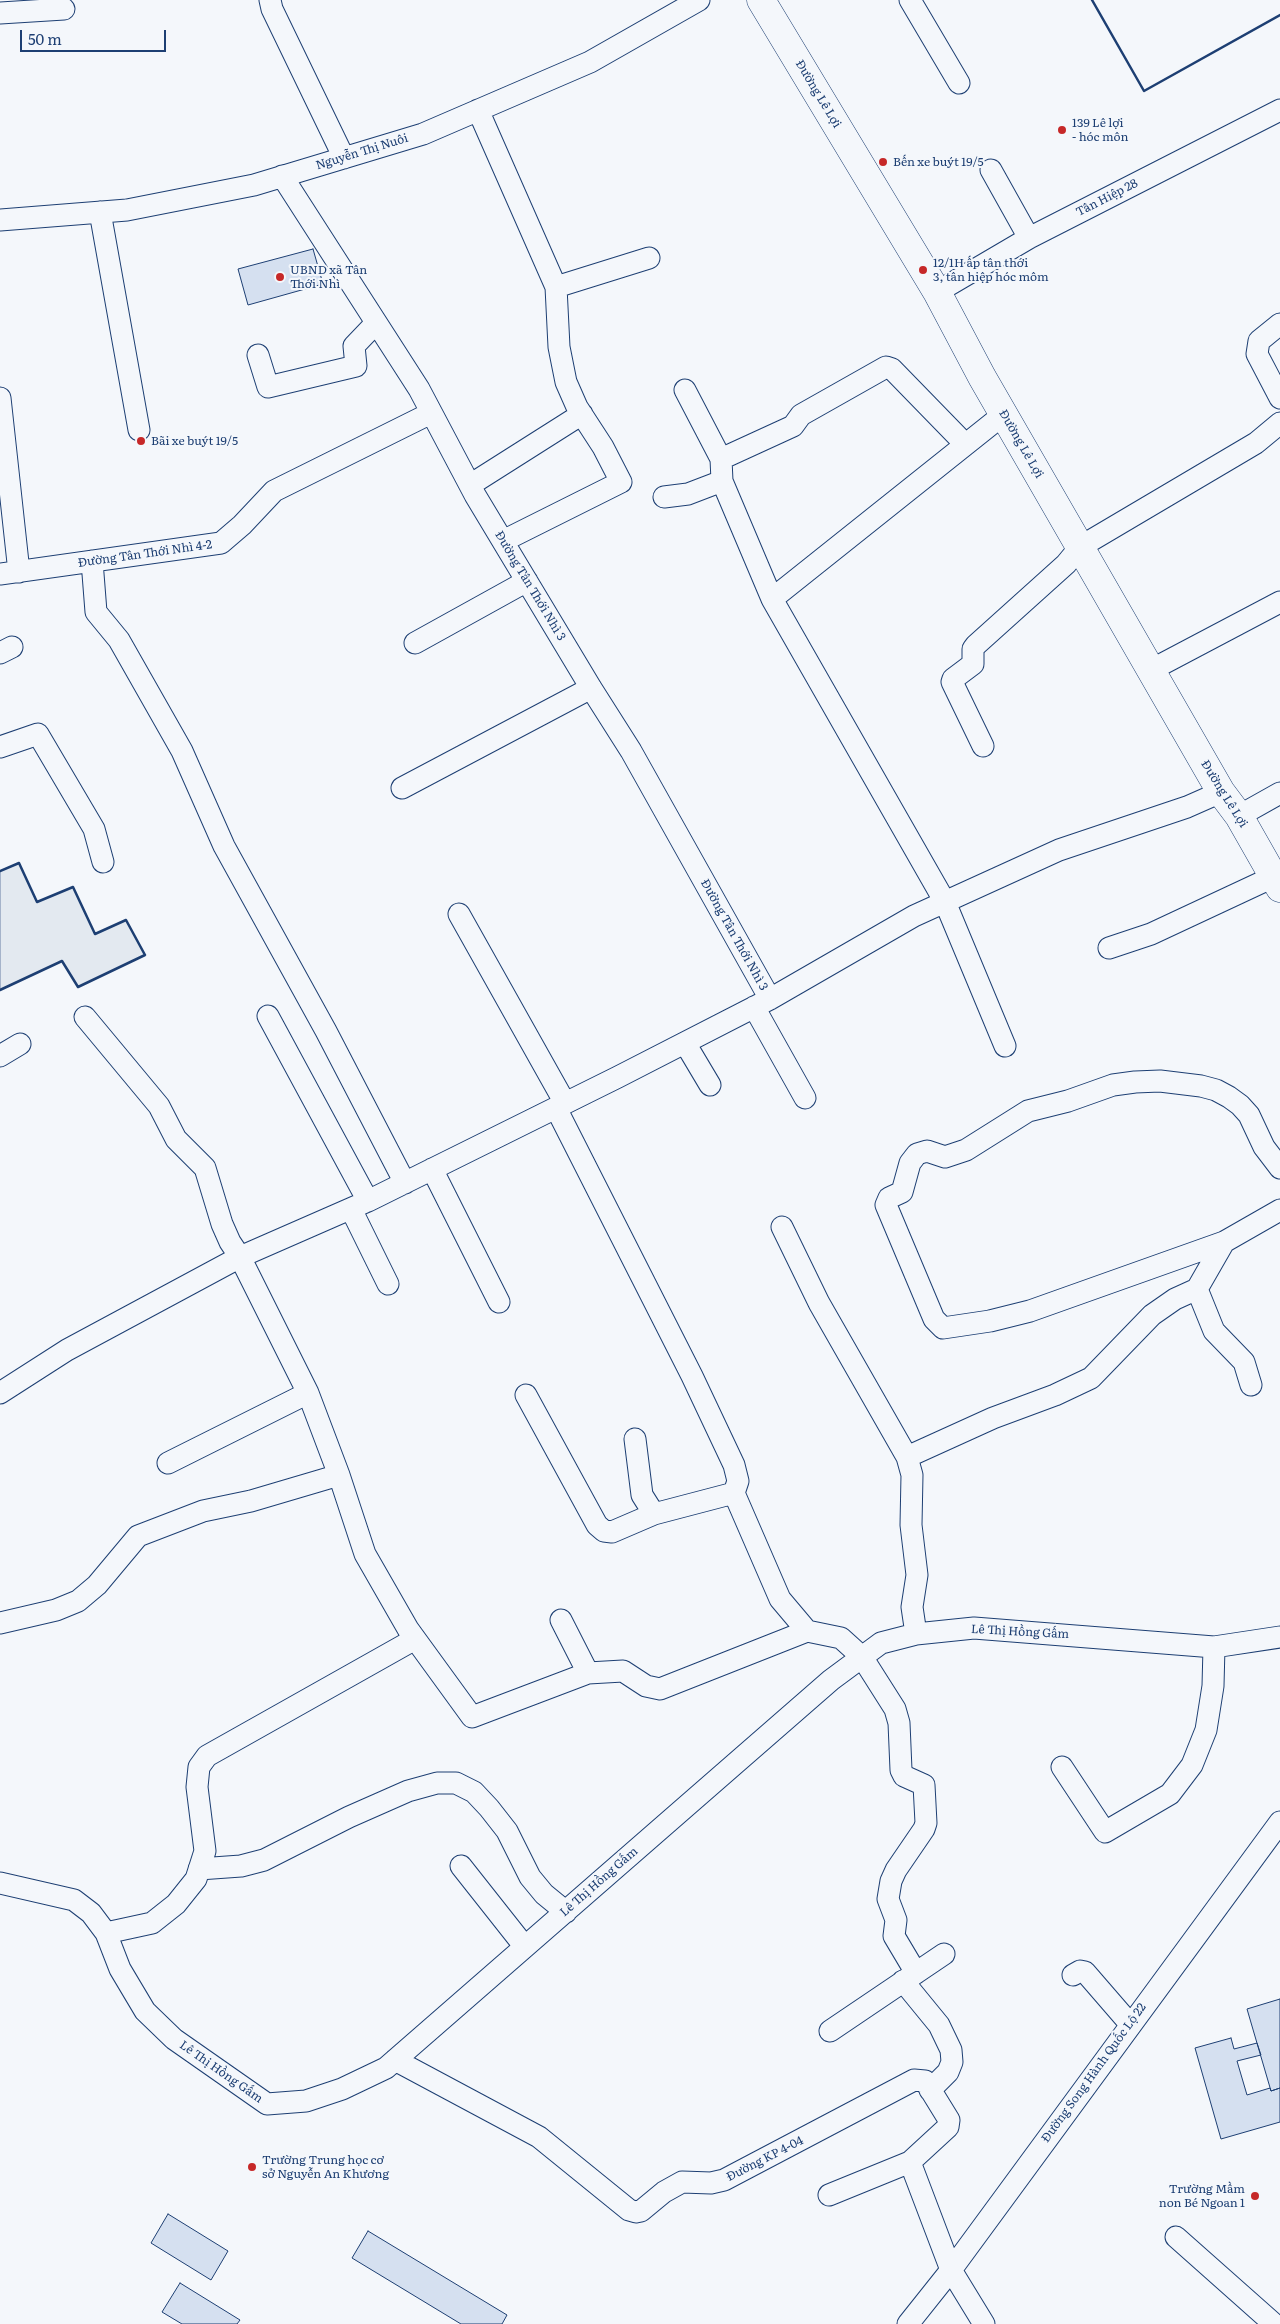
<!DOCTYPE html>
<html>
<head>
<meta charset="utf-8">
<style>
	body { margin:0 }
	#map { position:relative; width:1280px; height:2324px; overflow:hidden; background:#f4f7fb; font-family:Literata,serif }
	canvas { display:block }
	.scale { position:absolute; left:20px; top:30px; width:146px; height:22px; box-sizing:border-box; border:2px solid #1d3f73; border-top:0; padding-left:6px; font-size:15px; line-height:18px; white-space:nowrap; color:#1d3f73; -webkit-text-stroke:4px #f4f7fb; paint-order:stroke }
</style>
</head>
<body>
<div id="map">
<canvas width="1280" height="2324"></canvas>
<div class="scale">50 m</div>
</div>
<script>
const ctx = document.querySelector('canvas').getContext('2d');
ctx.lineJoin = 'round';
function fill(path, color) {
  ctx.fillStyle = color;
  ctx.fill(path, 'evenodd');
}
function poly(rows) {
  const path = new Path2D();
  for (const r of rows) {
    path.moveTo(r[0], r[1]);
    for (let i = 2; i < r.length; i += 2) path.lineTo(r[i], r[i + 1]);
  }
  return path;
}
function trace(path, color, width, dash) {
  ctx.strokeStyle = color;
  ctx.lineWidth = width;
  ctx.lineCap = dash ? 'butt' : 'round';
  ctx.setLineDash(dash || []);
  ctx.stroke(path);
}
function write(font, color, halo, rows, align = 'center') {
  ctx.font = font + ' Literata,serif';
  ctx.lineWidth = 4;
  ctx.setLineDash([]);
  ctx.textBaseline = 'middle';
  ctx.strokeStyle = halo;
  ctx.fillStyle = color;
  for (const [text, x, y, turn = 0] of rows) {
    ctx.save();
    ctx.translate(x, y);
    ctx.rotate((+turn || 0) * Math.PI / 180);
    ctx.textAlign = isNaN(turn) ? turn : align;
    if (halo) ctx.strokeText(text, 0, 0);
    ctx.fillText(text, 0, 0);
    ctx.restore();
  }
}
const green = poly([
	[19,863,37,902,73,887,95,934,126,920,145,955,78,987,62,961,0,990,0,871,19,863]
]);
fill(green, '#e3e9f0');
trace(green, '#687fa3', 1);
const building = poly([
	[313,249,323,284,248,305,238,269,313,249],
	[1280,1999,1280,2088,1271,2091,1247,2009,1280,1999],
	[1231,2038,1234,2049,1257,2043,1261,2055,1237,2061,1247,2095,1270,2088,1271,2091,1280,2088,1280,2122,1221,2139,1195,2048,1231,2038],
	[168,2214,228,2251,211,2280,151,2243,168,2214],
	[368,2231,507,2315,502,2324,461,2324,352,2258,368,2231],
	[180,2283,240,2320,237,2324,182,2324,162,2312,180,2283]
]);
fill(building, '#d5e0f0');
trace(building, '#1d3f73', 1);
const minor = poly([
	[270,0,272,9,344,158],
	[910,0,959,83],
	[0,13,64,9],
	[478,110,556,287,649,258],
	[991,170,1029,238],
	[282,176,419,389,475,495,591,688,631,751,770,999],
	[100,212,139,430],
	[0,220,127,210,254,185,423,134,590,62,699,0],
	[937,292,1029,238,1280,110],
	[1280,324,1259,341,1257,354,1280,398],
	[258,355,268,387,356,366,354,346,376,323],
	[685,390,721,459,722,481,772,599,945,902,1005,1046],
	[0,398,19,572],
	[721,459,793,426,801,415,886,367,892,369,965,444],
	[470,485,582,414],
	[664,497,688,494,722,481],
	[503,541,621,482,603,447,577,407,566,382,559,347,556,287],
	[92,561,96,612,119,640,182,751,224,846,326,1031,405,1183],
	[0,574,221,543,242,525,274,491,431,413],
	[772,599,1004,414],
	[415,643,527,581],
	[0,653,12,647],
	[1151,670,1280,602],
	[983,746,952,682,953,679,973,664,973,649,976,645,1066,564,1080,547,1256,443,1280,423],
	[0,747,38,734,94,829,103,862],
	[402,788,591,688],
	[1239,816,1280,793],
	[459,914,565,1103],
	[1109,948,1151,934,1273,877],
	[754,1007,805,1098],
	[268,1016,368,1201],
	[85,1017,159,1106,176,1139,205,1168,222,1224,230,1242,240,1257,308,1393,168,1463],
	[685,1043,710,1085],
	[0,1056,20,1044],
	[556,1108,692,1376,734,1465,738,1481,734,1493,780,1599,807,1631],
	[1280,1168,1264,1147,1249,1115,1240,1105,1229,1097,1216,1090,1201,1086,1160,1081,1135,1082,1113,1085,1068,1101,1028,1111,966,1150,945,1157,927,1151,917,1154,910,1163,902,1192,889,1198,886,1205,934,1319,943,1328,990,1321,1030,1311,1224,1242,1280,1210],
	[432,1169,499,1302],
	[351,1209,388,1284],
	[782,1227,819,1303,907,1457,912,1475,911,1525,917,1575,912,1607,916,1634],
	[1197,1289,1214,1331,1244,1362,1251,1385],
	[0,1393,67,1350,240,1257,368,1201,618,1077,770,999,914,916,1059,850,1187,807,1221,792],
	[526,1395,597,1525,604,1531,612,1532,654,1514,734,1493],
	[635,1439,642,1495,654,1514],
	[907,1457,993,1418,1055,1395,1091,1378,1152,1315,1175,1299,1197,1289,1224,1242],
	[339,1475,365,1554,408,1629,472,1717,588,1673,561,1620],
	[0,1623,56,1610,78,1601,97,1585,138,1536,203,1511,251,1501,339,1475,308,1393],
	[588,1673,623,1671,646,1686,660,1689,807,1631,841,1638,862,1657,895,1709,899,1723,901,1770,904,1776,924,1785,926,1823,924,1829,896,1870,891,1881,888,1899,896,1920,894,1936,916,1973],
	[1062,1767,1105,1832,1170,1794,1192,1765,1206,1730,1213,1686,1214,1647],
	[461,1866,525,1947],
	[199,1869,241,1866,264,1860,349,1817,408,1791,437,1783,456,1783,474,1792,489,1808,507,1831,530,1877,544,1894,566,1912],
	[0,1883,74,1900,91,1913,106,1933,120,1969,145,2011,174,2039,267,2104,306,2101,342,2089,386,2068,831,1680,881,1643,916,1634,974,1628,1214,1647,1280,1637],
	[106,1933,152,1923,176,1904,196,1879,205,1851,197,1787,199,1767,207,1756,415,1639],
	[1073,1975,1080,1971,1085,1972,1130,2024],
	[903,1981,939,2025,951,2050,952,2062,948,2072,930,2090],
	[830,2031,944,1954],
	[395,2060,539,2137,629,2210,636,2212,641,2211,664,2192,682,2182,711,2183,724,2180,914,2080,925,2081,949,2120,948,2127,910,2162,829,2195],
	[910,2162,951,2270,984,2324],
	[1176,2237,1274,2324],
	[908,2324,951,2270,1280,1822]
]);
const major = poly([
	[761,0,937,292,982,377,1080,547,1221,792,1239,816,1280,888]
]);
trace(minor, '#1d3f73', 23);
trace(major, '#1d3f73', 29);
trace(minor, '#f4f7fb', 21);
trace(major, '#f4f7fb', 28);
trace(poly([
	[1092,0,1144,91,1280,15],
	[0,871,19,863,37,902,73,887,95,934,126,920,145,955,78,987,62,961,0,990]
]), '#1d3f73', 2.5);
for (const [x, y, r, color] of [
	[1062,130,5,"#c62828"],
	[883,162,5,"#c62828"],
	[923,270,5,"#c62828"],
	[280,277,5,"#c62828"],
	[141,441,5,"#c62828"],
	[252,2167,5,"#c62828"],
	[1255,2196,5,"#c62828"]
]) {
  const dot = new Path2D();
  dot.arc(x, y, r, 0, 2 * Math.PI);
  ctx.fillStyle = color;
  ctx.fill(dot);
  trace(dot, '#f4f7fb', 2);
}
write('12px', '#1d3f73', '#f4f7fb', [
	["Đường Lê Lợi",818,94,59],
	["Nguyễn Thị Nuôi",362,152,-17],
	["Tân Hiệp 28",1107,198,-27],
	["Đường Lê Lợi",1021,444,60],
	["Đường Tân Thới Nhì 4-2",145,554,-8],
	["Đường Tân Thới Nhì 3",530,586,59],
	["Đường Lê Lợi",1224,794,58],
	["Đường Tân Thới Nhì 3",734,935,61],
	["Lê Thị Hồng Gấm",1020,1632,3],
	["Lê Thị Hồng Gấm",599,1882,-41],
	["Lê Thị Hồng Gấm",221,2072,35],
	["Đường Song Hành Quốc Lộ 22",1094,2073,-54],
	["Đường KP 4-04",765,2159,-27]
]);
write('12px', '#1d3f73', '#f4f7fb', [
	["139 Lê lợi",1072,123],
	["- hóc môn",1072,137],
	["Bến xe buýt 19/5",893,162],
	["12/1H ấp tân thới",933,263],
	["3, tân hiệp hóc môm",933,277],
	["UBND xã Tân",290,270],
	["Thới Nhì",290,284],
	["Bãi xe buýt 19/5",151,441],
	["Trường Trung học cơ",262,2160],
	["sở Nguyễn An Khương",262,2174],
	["Trường Mầm",1245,2189,"right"],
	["non Bé Ngoan 1",1245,2203,"right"]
], 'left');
</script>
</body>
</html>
